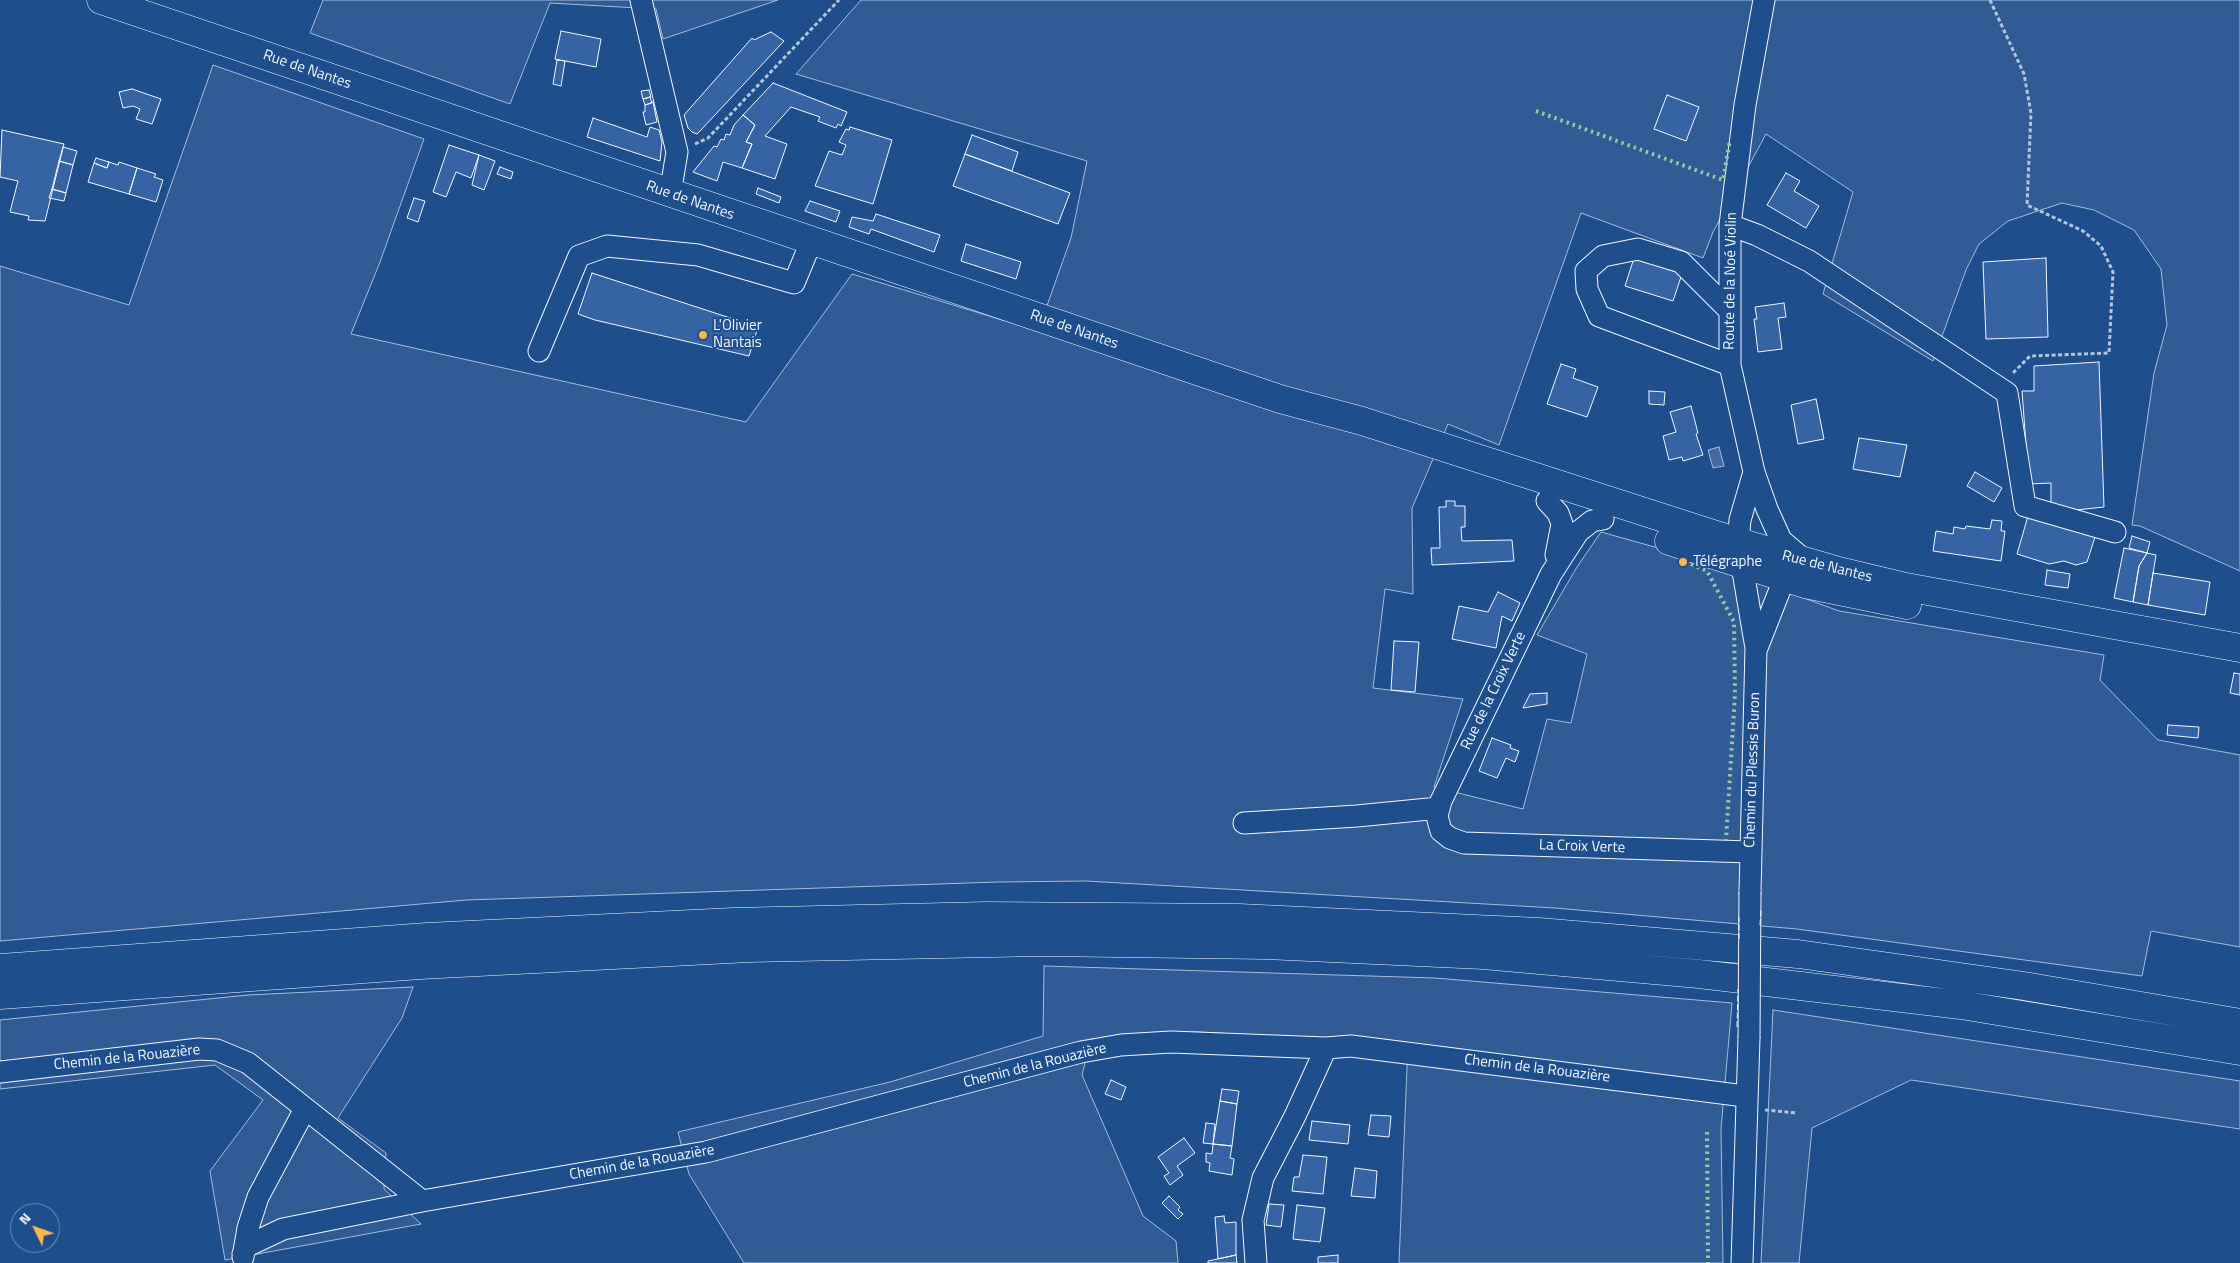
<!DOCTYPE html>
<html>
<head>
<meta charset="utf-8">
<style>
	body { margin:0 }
	#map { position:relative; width:2240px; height:1263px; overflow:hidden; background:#1f4e8c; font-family:"Titillium Web",sans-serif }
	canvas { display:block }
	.north { position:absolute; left:10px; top:1203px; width:50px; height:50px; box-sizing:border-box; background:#1f4e8c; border:1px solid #7391ba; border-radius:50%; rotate:312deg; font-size:14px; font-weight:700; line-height:20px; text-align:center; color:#f2f6ff }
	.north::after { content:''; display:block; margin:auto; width:18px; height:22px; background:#ffb74d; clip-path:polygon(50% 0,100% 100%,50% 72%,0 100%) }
</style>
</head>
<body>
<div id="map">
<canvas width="2240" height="1263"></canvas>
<div class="north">N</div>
</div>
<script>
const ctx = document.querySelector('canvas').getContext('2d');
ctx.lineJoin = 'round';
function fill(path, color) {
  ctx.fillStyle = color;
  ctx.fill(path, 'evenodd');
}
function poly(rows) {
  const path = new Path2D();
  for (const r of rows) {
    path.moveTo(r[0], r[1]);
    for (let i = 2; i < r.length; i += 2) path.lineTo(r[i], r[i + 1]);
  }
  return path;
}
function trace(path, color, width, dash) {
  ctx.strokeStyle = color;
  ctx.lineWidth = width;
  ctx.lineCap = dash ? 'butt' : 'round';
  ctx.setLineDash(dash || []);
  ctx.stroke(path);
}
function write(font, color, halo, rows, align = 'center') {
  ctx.font = font + ' "Titillium Web",sans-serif';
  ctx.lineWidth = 4;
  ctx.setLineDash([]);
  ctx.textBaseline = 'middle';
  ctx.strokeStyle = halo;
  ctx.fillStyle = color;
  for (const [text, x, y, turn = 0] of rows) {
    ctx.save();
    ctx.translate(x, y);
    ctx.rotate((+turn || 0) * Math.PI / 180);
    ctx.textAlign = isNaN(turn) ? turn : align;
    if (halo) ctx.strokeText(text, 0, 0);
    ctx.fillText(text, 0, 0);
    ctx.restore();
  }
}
const built = poly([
	[323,0,778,0,663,39,656,9,550,3,510,104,310,33,323,0],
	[861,0,2240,0,2240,571,2140,526,2132,525,2154,373,2167,325,2161,269,2134,230,2094,210,2062,203,2008,221,1979,244,1966,270,1933,361,1823,294,1853,192,1766,134,1713,232,1703,258,1581,213,1499,445,1448,424,1412,508,1413,594,1385,589,1373,688,1463,699,1434,787,1523,809,1547,719,1571,723,1587,654,1537,635,1577,567,1601,532,1701,560,1839,611,2104,655,2100,680,2158,740,2240,755,2240,947,2151,931,2142,976,1797,929,1555,908,1086,881,998,882,466,900,0,941,0,266,129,305,213,65,424,139,380,262,351,334,746,422,852,274,1038,331,1071,238,1087,161,796,74,861,0],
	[1044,966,1435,978,1732,1003,1721,1129,1723,1263,1399,1263,1408,1043,1198,1032,1091,1039,1082,1075,1143,1216,1176,1241,1178,1263,744,1263,689,1174,678,1132,890,1082,1043,1036,1044,966],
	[413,987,402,1018,338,1118,386,1153,384,1189,421,1224,225,1260,210,1171,263,1100,215,1065,0,1089,0,1020,248,995,413,987],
	[1773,1010,2240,1081,2240,1129,1911,1080,1812,1128,1799,1263,1761,1263,1773,1010]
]);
fill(built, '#305b95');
trace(built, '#a8bbd7', 1);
const water = poly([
	[1719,447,1724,466,1713,468,1708,450,1719,447]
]);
fill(water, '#446ba0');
trace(water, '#a8bbd7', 1);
const building = poly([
	[561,31,601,39,596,67,555,59,561,31],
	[771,32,784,41,700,131,697,134,692,132,688,128,684,115,752,38,754,40,771,32],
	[557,60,565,61,561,86,553,84,557,60],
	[773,83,847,112,841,126,838,124,836,128,818,121,820,117,791,107,765,136,787,144,775,179,742,168,752,144,746,142,755,125,743,115,773,83],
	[132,89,161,99,152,124,136,119,140,109,133,106,123,108,119,92,132,89],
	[649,90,651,97,643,99,641,91,649,90],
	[1667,95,1699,107,1686,141,1654,129,1667,95],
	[650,97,652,103,645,105,643,99,650,97],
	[653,102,657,122,646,125,643,112,645,112,645,105,653,102],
	[743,115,755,125,746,142,752,144,742,168,723,162,717,181,693,172,714,146,717,147,721,139,724,140,726,134,730,135,734,125,743,115],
	[593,118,647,137,650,127,659,130,662,142,660,161,587,137,593,118],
	[850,127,892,140,873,204,815,186,829,151,842,155,846,145,839,142,846,129,849,130,850,127],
	[2,130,64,144,45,221,28,220,29,216,10,212,18,181,0,177,2,130],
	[972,135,1018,152,1012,171,965,154,972,135],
	[449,145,479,155,471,178,456,172,446,197,433,192,449,145],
	[63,147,77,151,73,165,59,161,63,147],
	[965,154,1070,193,1058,224,953,186,965,154],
	[479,155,495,161,484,190,472,185,479,155],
	[96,158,109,162,107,168,94,163,96,158],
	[59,161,73,165,66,193,52,189,59,161],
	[109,162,118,165,119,162,137,168,129,194,88,182,94,163,107,168,109,162],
	[500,167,513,172,511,179,497,174,500,167],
	[137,168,156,174,154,177,163,180,156,202,129,194,137,168],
	[1786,173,1800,181,1794,191,1819,206,1806,228,1767,205,1786,173],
	[758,188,781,197,779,203,756,194,758,188],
	[52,189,66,193,64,201,49,198,52,189],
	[414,198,425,201,418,222,407,218,414,198],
	[810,201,840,211,836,222,805,211,810,201],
	[876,214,940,235,934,252,871,229,869,234,849,227,852,217,873,221,876,214],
	[966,244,1021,262,1016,279,961,261,966,244],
	[1634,258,1682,274,1673,301,1625,286,1634,258],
	[2046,258,2048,337,1986,339,1983,262,2046,258],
	[592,273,758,327,749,356,595,320,578,314,592,273],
	[1784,303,1786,317,1778,318,1782,349,1758,352,1754,319,1757,319,1755,307,1784,303],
	[2099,362,2104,507,2067,511,2051,507,2051,483,2029,484,2022,391,2034,391,2034,366,2099,362],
	[1561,364,1576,369,1573,378,1598,387,1587,417,1547,404,1561,364],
	[1649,391,1665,392,1664,405,1649,404,1649,391],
	[1816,399,1824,439,1798,444,1791,405,1816,399],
	[1691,406,1698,433,1696,434,1703,455,1683,461,1682,457,1669,460,1663,436,1676,432,1670,412,1691,406],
	[1859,438,1907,445,1900,477,1853,469,1859,438],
	[1975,472,2002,488,1994,502,1967,486,1975,472],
	[1446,501,1455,501,1455,506,1465,506,1465,527,1461,527,1462,541,1512,540,1514,561,1432,565,1431,548,1440,548,1439,507,1446,507,1446,501],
	[2028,516,2095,537,2087,562,2076,565,2064,561,2049,564,2017,554,2028,516],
	[1992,520,2002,521,2001,531,2005,531,2001,561,1933,551,1936,531,1953,534,1954,527,1965,529,1966,526,1990,529,1992,520],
	[2132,536,2150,542,2147,553,2129,548,2132,536],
	[2124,548,2147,553,2139,566,2133,602,2114,598,2124,548],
	[2147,553,2156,555,2148,605,2133,602,2139,566,2147,553],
	[2047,570,2070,574,2068,588,2045,585,2047,570],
	[2153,573,2210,582,2205,615,2148,605,2153,573],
	[1498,592,1520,603,1512,621,1502,616,1496,648,1452,639,1459,606,1488,612,1498,592],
	[1394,641,1419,642,1415,692,1391,690,1394,641],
	[2234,673,2240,674,2240,695,2230,693,2234,673],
	[1547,693,1547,704,1523,708,1530,694,1547,693],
	[2168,725,2199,727,2198,738,2167,735,2168,725],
	[1492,738,1511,745,1510,748,1519,751,1515,762,1506,758,1497,778,1479,771,1492,738],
	[1111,1080,1126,1087,1121,1100,1105,1094,1111,1080],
	[1222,1089,1239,1091,1237,1104,1220,1101,1222,1089],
	[1220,1101,1237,1104,1232,1146,1213,1144,1220,1101],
	[1371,1115,1391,1116,1389,1137,1368,1135,1371,1115],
	[1312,1121,1350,1125,1348,1144,1309,1140,1312,1121],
	[1206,1123,1215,1124,1213,1144,1203,1143,1206,1123],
	[1184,1138,1195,1153,1177,1166,1183,1175,1170,1185,1164,1176,1169,1173,1158,1157,1184,1138],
	[1213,1144,1232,1146,1230,1158,1234,1159,1232,1175,1209,1171,1210,1163,1206,1162,1206,1153,1212,1154,1213,1144],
	[1303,1155,1327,1157,1323,1194,1292,1191,1294,1177,1299,1177,1303,1155],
	[1355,1168,1377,1171,1375,1198,1351,1196,1355,1168],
	[1169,1196,1180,1207,1178,1210,1183,1214,1178,1219,1162,1203,1169,1196],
	[1269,1204,1284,1205,1281,1227,1266,1225,1269,1204],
	[1297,1205,1325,1208,1320,1242,1293,1239,1297,1205],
	[1224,1216,1225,1223,1236,1222,1236,1255,1218,1259,1215,1217,1224,1216],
	[1236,1255,1237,1263,1208,1263,1208,1261,1236,1255],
	[1338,1255,1338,1263,1318,1263,1318,1257,1338,1255]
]);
fill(building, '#3563a3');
trace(building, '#f2f6ff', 1);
const minor = poly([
	[641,0,677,152,670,194],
	[1764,0,1745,105,1730,225,1730,365,1754,472,1767,509,1781,540,1803,559],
	[1730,225,1757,235,1809,261,2007,393,2025,506,2115,532],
	[1730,311,1681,262,1638,249,1603,256,1586,271,1587,289,1599,316,1730,365],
	[539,351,579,256,607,246,698,255,794,283,811,242],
	[1547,501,1558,513,1562,524,1556,555],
	[1603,519,1592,521,1578,532,1551,574,1441,801,1437,816,1441,831,1450,838,1464,843,1750,852],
	[1757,648,1781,587,1783,577,1781,564],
	[1244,823,1357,816,1439,808],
	[1750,892,1756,648,1738,542,1740,520,1754,472],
	[0,1072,199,1049,217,1050,248,1063,422,1201],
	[243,1254,247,1246,283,1229,422,1201,706,1152,1081,1052,1121,1045,1171,1042,1326,1048,1351,1046,1737,1095,1747,1094],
	[243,1257,248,1228,258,1197,305,1109],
	[1256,1263,1253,1220,1263,1178,1295,1116,1326,1048],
	[1742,1263,1749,1038]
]);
const major = poly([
	[101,0,1280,399,1362,421,1738,542,1835,570,1906,587,2240,648],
	[1669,541,1805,584,1907,605]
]);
const highway = poly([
	[0,968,427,937,733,922,987,916,1239,918,1539,932,1798,954,2024,986,2240,1023],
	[0,995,420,965,749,948,1042,942,1266,945,1483,955,1699,974,1961,1005,2240,1051]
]);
trace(minor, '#f2f6ff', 23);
trace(major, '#f2f6ff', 29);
trace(highway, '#f2f6ff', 29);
trace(poly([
	[1990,0,2024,74,2031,113,2027,205,2083,231,2101,246,2113,272,2109,353,2030,356,2013,373],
	[695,144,708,138,839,0],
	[1765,1110,1797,1113]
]), '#b3c4dc', 3, [4, 2.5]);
trace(minor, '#1f4e8c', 21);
trace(major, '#1f4e8c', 28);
trace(highway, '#1f4e8c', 28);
const minorBridge = poly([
	[1749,1038,1750,892]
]);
trace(minorBridge, '#f2f6ff', 23, []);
trace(minorBridge, '#1f4e8c', 21);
trace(poly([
	[1536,111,1723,180,1730,140],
	[1691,564,1707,571,1734,622,1735,694,1726,840],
	[1707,1132,1708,1263]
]), '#97c8a6', 4, [2.5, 4]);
trace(poly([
	[1760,925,1761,910],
	[1739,939,1739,917],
	[1737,1027,1738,989]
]), '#f2f6ff', 1, [6, 2.5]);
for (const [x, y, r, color] of [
	[703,335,5,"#ffb74d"],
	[1683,562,5,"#ffb74d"]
]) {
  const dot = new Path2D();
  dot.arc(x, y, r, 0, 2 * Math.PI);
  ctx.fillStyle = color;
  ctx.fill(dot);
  trace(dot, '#1f4e8c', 2);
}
write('15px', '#f2f6ff', '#1f4e8c', [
	["Rue de Nantes",307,70,19],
	["Rue de Nantes",690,201,19],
	["Route de la Noé Violin",1731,281,-89],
	["Rue de Nantes",1074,330,19],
	["Rue de Nantes",1827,567,14],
	["Rue de la Croix Verte",1494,691,-64],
	["Chemin du Plessis Buron",1753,770,-88],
	["La Croix Verte",1582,847,2],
	["Chemin de la Rouazière",127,1058,-6],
	["Chemin de la Rouazière",1035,1066,-14],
	["Chemin de la Rouazière",1537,1069,7],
	["Chemin de la Rouazière",642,1163,-10]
]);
write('15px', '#f2f6ff', '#1f4e8c', [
	["L'Olivier",713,326],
	["Nantais",713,343],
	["Télégraphe",1693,562]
], 'left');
</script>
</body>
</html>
